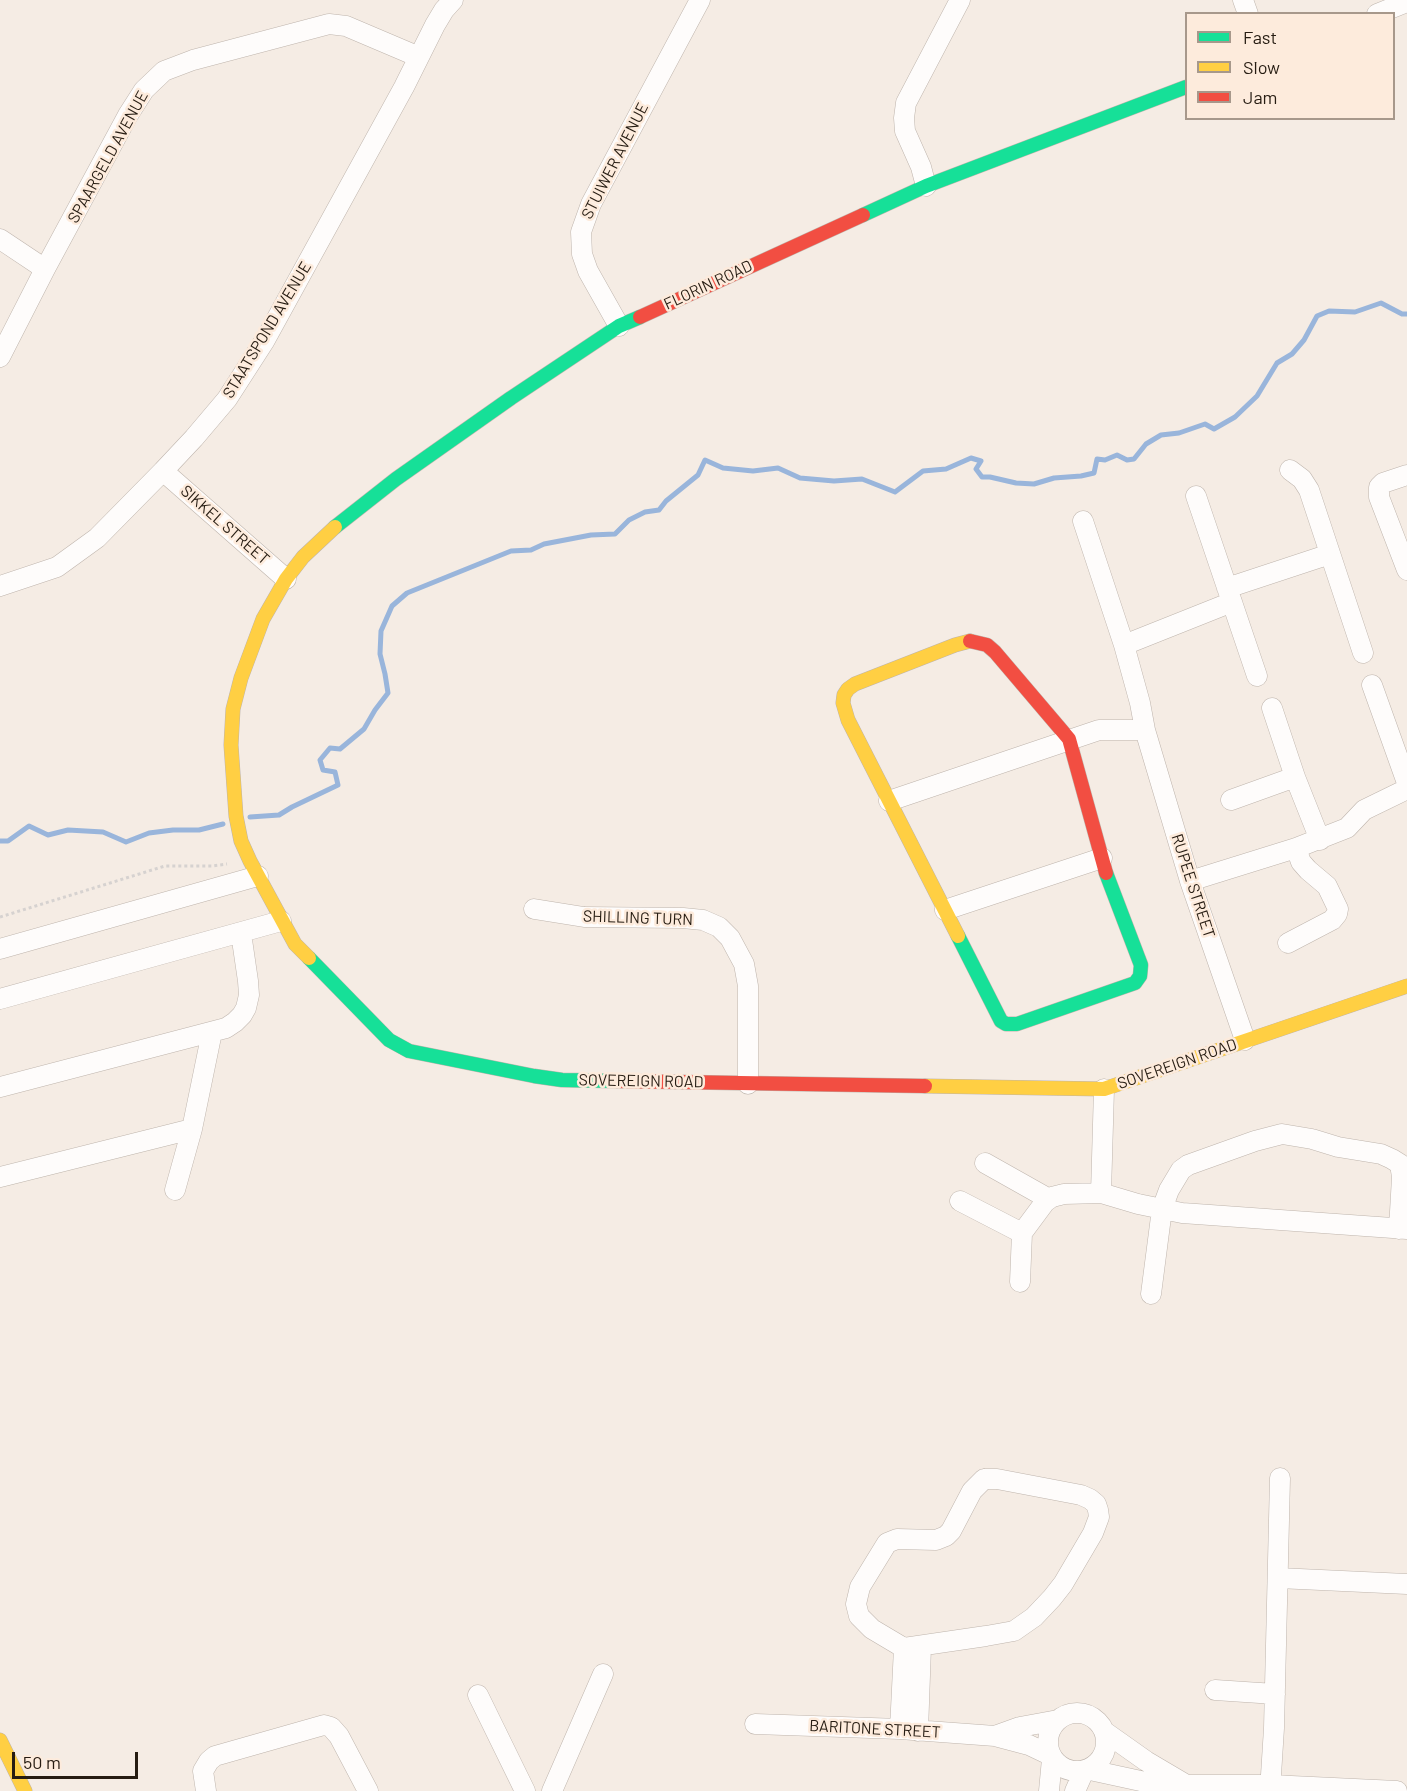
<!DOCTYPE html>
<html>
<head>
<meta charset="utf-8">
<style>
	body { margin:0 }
	#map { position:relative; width:1407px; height:1791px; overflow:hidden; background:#f5ece4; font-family:Barlow,sans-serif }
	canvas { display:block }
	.legend { position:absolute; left:1185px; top:12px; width:210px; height:108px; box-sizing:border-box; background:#fdebdc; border:2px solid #a7988b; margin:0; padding:8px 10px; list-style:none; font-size:18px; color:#261c12 }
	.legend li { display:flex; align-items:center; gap:12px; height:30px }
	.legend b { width:30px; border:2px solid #a7988b }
	.scale { position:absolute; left:12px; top:1752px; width:126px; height:27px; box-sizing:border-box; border:3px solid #261c12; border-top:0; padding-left:8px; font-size:18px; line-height:21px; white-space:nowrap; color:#261c12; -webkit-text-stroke:4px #fdebdc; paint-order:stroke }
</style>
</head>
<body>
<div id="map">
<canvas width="1407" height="1791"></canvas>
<ul class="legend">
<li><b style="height:8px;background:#16e098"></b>Fast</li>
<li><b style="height:8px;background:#ffcf43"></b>Slow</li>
<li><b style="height:8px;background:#f24e42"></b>Jam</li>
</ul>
<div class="scale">50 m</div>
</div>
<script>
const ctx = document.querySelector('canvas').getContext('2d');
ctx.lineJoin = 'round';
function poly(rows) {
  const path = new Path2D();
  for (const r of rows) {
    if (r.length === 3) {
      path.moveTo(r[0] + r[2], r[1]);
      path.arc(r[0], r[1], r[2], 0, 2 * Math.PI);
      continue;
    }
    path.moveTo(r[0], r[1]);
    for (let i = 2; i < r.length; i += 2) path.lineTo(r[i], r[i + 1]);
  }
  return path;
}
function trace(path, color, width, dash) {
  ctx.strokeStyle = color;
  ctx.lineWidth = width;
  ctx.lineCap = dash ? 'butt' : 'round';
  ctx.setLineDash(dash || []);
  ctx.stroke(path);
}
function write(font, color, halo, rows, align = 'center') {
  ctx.font = font + ' Barlow,sans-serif';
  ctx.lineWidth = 5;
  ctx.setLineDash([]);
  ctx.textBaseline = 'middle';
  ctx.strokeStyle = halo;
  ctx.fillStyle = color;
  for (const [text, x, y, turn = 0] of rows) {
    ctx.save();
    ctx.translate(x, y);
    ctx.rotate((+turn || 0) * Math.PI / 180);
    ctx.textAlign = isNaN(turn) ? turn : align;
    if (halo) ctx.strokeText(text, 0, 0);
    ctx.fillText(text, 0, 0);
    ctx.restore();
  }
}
trace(poly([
	[250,817,279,815,292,807,338,785,335,772,323,770,320,760,330,748,340,749,364,729,375,710,388,693,385,674,380,654,381,631,392,606,407,593,511,551,531,550,544,544,591,535,615,534,629,520,645,512,659,510,666,501,698,475,705,460,723,468,753,471,778,468,800,478,834,481,862,479,895,492,923,471,946,469,971,458,981,461,976,469,982,477,990,477,1016,483,1034,484,1054,478,1081,476,1094,473,1097,459,1105,460,1117,455,1127,460,1134,459,1146,444,1161,435,1179,433,1205,424,1214,429,1235,417,1257,396,1277,363,1292,354,1304,340,1317,316,1329,311,1355,312,1381,303,1402,314,1407,314],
	[0,841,8,841,29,826,48,835,68,830,103,832,126,842,149,833,173,830,199,830,223,824]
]), '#99b5db', 5);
const street = poly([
	[1243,0,1248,14],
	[1377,14,1407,2],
	[926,186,921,167,905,131,904,118,906,103,960,0],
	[0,239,45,269],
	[619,326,588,271,582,254,581,232,591,204,700,0],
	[0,357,45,269,128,115,144,90,164,71,193,60,329,24,346,26,419,57],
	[1290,470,1302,479,1309,490,1363,653],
	[163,471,286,579],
	[1407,475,1383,483,1379,487,1379,497,1407,570],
	[1196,496,1257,676],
	[1083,521,1124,645,1140,703,1145,730,1190,881,1245,1040],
	[0,586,57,567,97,538,163,471,194,438,227,399,265,340,404,87,435,25,444,10,453,0],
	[1227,588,1330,554],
	[1124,645,1232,602],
	[1372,685,1407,783],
	[1272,708,1295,777,1320,840],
	[1231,800,1295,777],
	[889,801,1099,730,1145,730],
	[1190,881,1296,848,1347,828,1364,810,1407,789],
	[534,909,584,917,683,918,703,920,719,927,730,938,744,964,748,986,748,1084],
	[945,910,1102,858],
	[1288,943,1332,920,1337,914,1338,909,1327,886,1308,870,1301,862,1296,848],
	[0,949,258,876],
	[0,999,281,921],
	[0,1087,226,1028,235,1022,242,1015,246,1008,249,995,248,981,241,933],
	[1104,1089,1101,1193,1138,1204,1182,1213,1407,1229],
	[985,1163,1049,1199],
	[0,1177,192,1129],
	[175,1190,192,1129,212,1032],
	[960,1201,1022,1233,1045,1202,1052,1197,1064,1194,1101,1193],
	[1020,1282,1022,1233],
	[1151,1294,1162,1209,1169,1190,1181,1170,1188,1165,1255,1141,1282,1134,1312,1139,1338,1147,1381,1154,1392,1159,1400,1164,1402,1177,1399,1229],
	[984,1479,997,1479,1081,1495,1090,1499,1096,1504,1098,1510,1099,1517,1093,1533,1063,1584,1052,1598,1034,1617,1014,1631,986,1636,904,1648,872,1629,859,1616,856,1604,860,1587,887,1543,897,1539,936,1540,946,1536,951,1531,972,1491,984,1479],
	[1278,1578,1407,1584],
	[1215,1690,1275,1694],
	[478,1695,525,1791],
	[1077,1742,29],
	[755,1724,900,1729,995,1736,1029,1745,1050,1755],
	[900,1729,904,1648],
	[918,1731,921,1647],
	[1105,1732,1146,1761,1185,1784],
	[995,1736,1020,1727,1058,1720],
	[1090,1770,1150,1783,1175,1785,1270,1785,1397,1791],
	[206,1791,203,1771,209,1761,215,1756,324,1725,331,1727,339,1736,368,1791],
	[552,1791,603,1674],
	[1049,1791,1052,1759],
	[1075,1791,1084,1771],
	[1270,1791,1274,1728,1280,1478]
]);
const fast = poly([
	[863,215,926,186,1186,87],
	[335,527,396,479,511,398,619,326,640,317],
	[958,936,1001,1021,1006,1024,1017,1024,1135,983,1140,976,1141,965,1106,873],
	[309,958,389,1040,409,1051,534,1076,562,1080,617,1081]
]);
const slow = poly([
	[958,936,848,720,843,703,844,695,848,689,855,684,955,645,970,641],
	[309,958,295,944,250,861,241,841,236,816,231,745,233,709,241,678,263,619,286,579,303,557,335,527],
	[925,1086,1104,1089,1407,986],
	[0,1740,25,1791]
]);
const jam = poly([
	[640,317,863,215],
	[970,641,987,645,995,652,1069,739,1106,873],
	[617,1081,925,1086]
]);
trace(street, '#beb4ac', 21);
trace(fast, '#beb4ac', 15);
trace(slow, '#beb4ac', 15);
trace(jam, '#beb4ac', 15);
trace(poly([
	[0,917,165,866,212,866,227,864]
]), '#d6d2d0', 3, [3, 3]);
trace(street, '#fefcfb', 20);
trace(fast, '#16e098', 14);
trace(slow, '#ffcf43', 14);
trace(jam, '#f24e42', 14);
write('16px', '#261c12', '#fdebdc', [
	["SPAARGELD AVENUE",108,157,-61],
	["STUIWER AVENUE",615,161,-63],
	["FLORIN ROAD",708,285,-25],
	["STAATSPOND AVENUE",267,330,-59],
	["SIKKEL STREET",225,525,41],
	["RUPEE STREET",1193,886,72],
	["SHILLING TURN",638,918,2],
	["SOVEREIGN ROAD",1177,1064,-19],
	["SOVEREIGN ROAD",641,1081,1],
	["BARITONE STREET",875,1729,3]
]);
</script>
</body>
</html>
